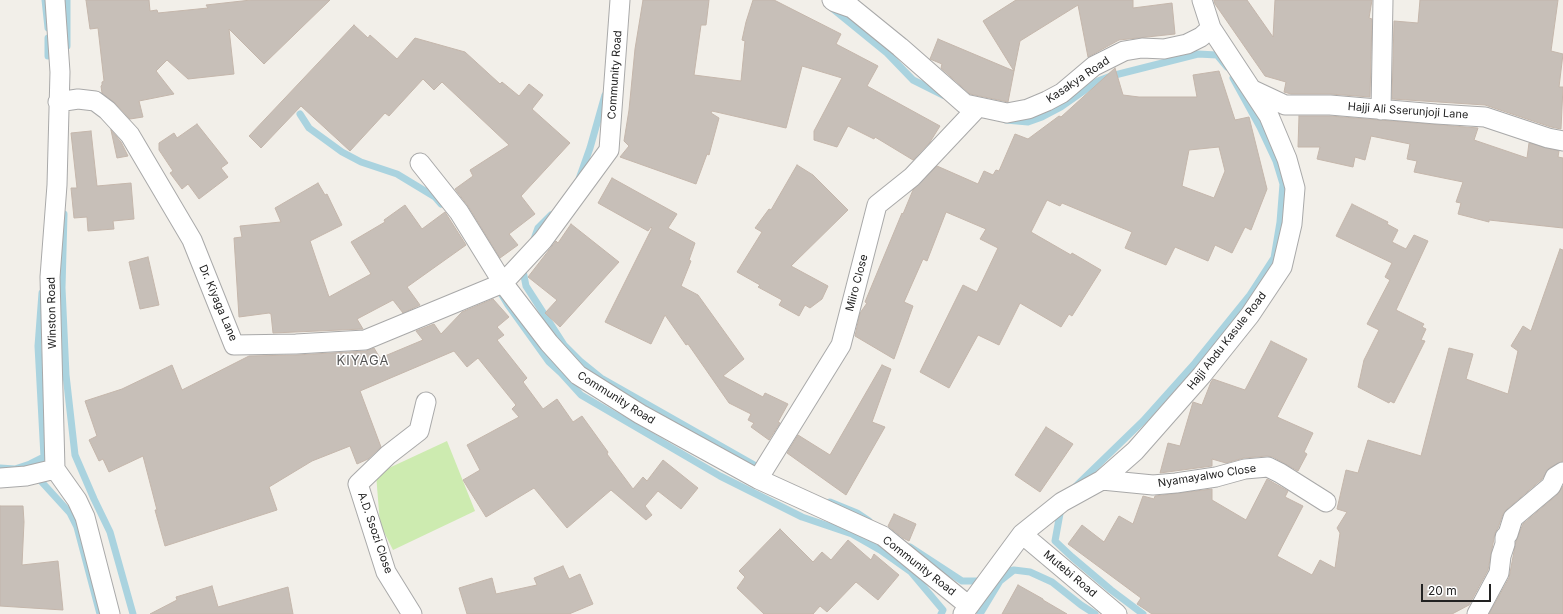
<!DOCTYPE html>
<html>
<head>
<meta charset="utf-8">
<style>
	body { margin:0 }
	#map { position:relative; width:1563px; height:614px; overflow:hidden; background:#f2efe9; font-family:Inter,sans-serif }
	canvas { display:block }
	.scale { position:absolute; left:1421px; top:584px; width:70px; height:18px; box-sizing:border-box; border:2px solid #222; border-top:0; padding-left:5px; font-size:12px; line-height:14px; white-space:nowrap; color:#222; -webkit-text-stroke:3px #fff; paint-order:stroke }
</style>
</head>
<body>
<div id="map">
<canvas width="1563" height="614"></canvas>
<div class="scale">20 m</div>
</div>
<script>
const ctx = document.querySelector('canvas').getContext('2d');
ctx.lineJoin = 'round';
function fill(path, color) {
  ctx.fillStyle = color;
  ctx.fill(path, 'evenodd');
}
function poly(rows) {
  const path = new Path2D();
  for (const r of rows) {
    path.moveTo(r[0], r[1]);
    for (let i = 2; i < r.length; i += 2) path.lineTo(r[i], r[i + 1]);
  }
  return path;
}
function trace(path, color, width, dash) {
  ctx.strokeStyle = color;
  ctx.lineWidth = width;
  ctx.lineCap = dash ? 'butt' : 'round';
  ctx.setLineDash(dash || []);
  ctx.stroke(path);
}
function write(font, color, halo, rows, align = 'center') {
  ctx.font = font + ' Inter,sans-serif';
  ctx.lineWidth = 3;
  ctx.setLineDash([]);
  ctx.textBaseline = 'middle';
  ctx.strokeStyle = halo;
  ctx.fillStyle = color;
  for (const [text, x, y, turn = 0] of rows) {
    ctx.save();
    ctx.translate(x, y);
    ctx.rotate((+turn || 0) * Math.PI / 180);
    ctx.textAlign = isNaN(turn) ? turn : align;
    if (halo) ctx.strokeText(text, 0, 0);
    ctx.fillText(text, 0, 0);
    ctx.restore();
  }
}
fill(poly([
	[447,441,475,511,393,550,380,524,376,474]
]), '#cdebb0');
trace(poly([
	[45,0,48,28],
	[67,0,67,46],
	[833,9,887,53,913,80,943,95],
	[48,38,48,56],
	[300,114,309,128,342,152,361,162,397,174,435,197,441,204],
	[1006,120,1028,122,1042,117,1061,107,1098,81,1111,76,1198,54,1217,55,1227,67],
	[579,179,590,148,605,95],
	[64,214,62,288,66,375,75,455,94,499,110,532,133,614],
	[533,242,538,228,551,215],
	[524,267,523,271,526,286,564,345,580,361,601,378,763,470],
	[42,293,38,346,44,457,39,479,70,513,77,527,100,614],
	[502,295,508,305,549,362,561,373,581,395,720,476,802,517,852,534,880,550,911,572,943,610,941,614],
	[0,468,15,469,30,464,44,457],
	[1076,486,1143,421,1195,363,1250,295,1274,258,1280,222,1283,184,1276,161,1260,127,1233,78],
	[830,502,857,513,869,521],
	[1061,508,1055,541,1072,557,1111,590,1143,614],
	[910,547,962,581,978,581,985,578],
	[998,573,1014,570],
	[980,614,1000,581,1014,570,1030,572,1052,582,1081,605,1095,614]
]), '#aad3df', 7);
const building = poly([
	[86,0,149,0,150,11,157,10,158,13,208,8,206,5,251,0,330,0,264,64,229,29,234,74,188,79,167,60,156,71,174,94,139,101,143,117,130,119,115,103,102,93,101,86,102,85,102,82,104,81,98,28,90,29,86,0],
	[643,0,709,0,706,25,701,25,694,75,741,81,745,41,742,40,746,22,753,0,774,0,841,34,836,44,878,66,867,86,940,126,930,142,913,160,875,137,874,139,848,126,837,147,814,140,814,131,842,78,802,66,786,128,712,111,711,113,719,118,709,155,707,154,696,184,620,157,629,146,624,141,629,110,635,49,643,0],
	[1016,0,1133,0,1133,8,1172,3,1175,34,1119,40,1088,57,1078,5,1020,41,1014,71,983,21,1016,0],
	[1214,0,1247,0,1273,37,1275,0,1372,0,1369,18,1372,19,1370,97,1330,94,1291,94,1284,92,1286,82,1265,76,1215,4,1214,0],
	[1420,0,1558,0,1551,51,1563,54,1559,87,1563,87,1561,129,1551,127,1485,105,1392,99,1394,21,1418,23,1420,0],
	[354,25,368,38,370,35,397,59,415,38,465,52,500,84,502,82,519,96,529,84,543,95,532,109,570,143,521,196,535,214,509,234,518,245,500,258,468,206,455,189,473,176,470,170,509,145,442,82,434,90,423,79,389,116,385,113,350,151,301,106,261,148,249,136,354,25],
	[938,39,1014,71,1008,102,970,94,941,68,942,64,930,59,938,39],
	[1115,68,1123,95,1139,97,1197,97,1193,75,1219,71,1235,120,1249,117,1267,189,1251,230,1245,227,1232,253,1215,245,1208,261,1175,247,1166,265,1125,248,1132,232,1062,203,1060,206,1047,200,1031,232,1071,255,1072,253,1101,270,1072,316,1069,314,1061,327,1020,303,999,345,978,335,949,388,920,372,963,285,977,292,998,248,980,239,986,229,946,212,927,261,923,259,904,302,913,306,894,359,855,336,860,313,867,303,865,302,902,213,903,214,913,190,937,166,978,184,984,171,993,175,996,170,999,171,1015,134,1028,139,1059,116,1061,117,1115,68],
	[1219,147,1225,171,1214,198,1182,186,1189,150,1219,147],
	[1299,116,1330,116,1478,128,1474,140,1527,158,1529,143,1559,151,1558,157,1563,158,1563,228,1489,220,1489,222,1458,214,1461,203,1456,202,1463,182,1414,172,1417,161,1407,159,1410,144,1371,136,1365,160,1355,157,1353,167,1317,159,1320,147,1298,147,1299,116],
	[197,124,228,163,221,168,228,177,199,199,188,184,182,189,170,173,173,171,159,150,159,143,174,133,177,138,197,124],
	[111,130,121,142,128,156,117,158,111,130],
	[91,131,97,186,131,183,134,219,113,221,114,229,88,231,87,217,74,218,71,188,77,188,71,133,91,131],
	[797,165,813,175,848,210,791,266,828,286,822,299,810,308,805,305,799,316,779,305,782,300,758,287,760,285,737,272,762,232,755,228,769,209,771,210,797,165],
	[612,178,677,214,668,228,695,243,689,260,691,261,681,286,698,295,744,359,723,376,763,397,765,393,788,404,778,422,780,423,769,440,751,427,754,423,748,420,751,414,729,403,688,344,686,345,665,315,651,344,605,322,652,228,651,227,648,231,598,203,612,178],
	[318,183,325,195,327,194,342,225,310,241,329,297,371,274,351,242,385,222,384,220,405,205,422,229,445,212,466,245,407,287,420,305,403,313,393,300,357,319,363,329,273,333,271,314,269,313,239,317,234,238,242,237,240,226,281,222,275,208,318,183],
	[1352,204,1388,222,1387,224,1398,230,1392,242,1406,249,1414,235,1428,241,1396,310,1424,324,1422,327,1426,329,1421,340,1425,341,1394,403,1390,401,1389,403,1358,387,1364,360,1379,330,1367,324,1390,280,1385,277,1392,263,1336,236,1352,204],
	[571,224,619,262,560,327,545,313,557,300,528,277,556,241,558,243,571,224],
	[1560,249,1563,250,1563,461,1549,468,1542,479,1506,510,1503,514,1498,528,1495,533,1488,570,1469,605,1452,614,1152,614,1137,604,1141,598,1068,544,1082,525,1104,542,1119,516,1133,524,1143,496,1154,499,1155,496,1212,489,1212,500,1246,520,1267,479,1288,491,1285,497,1303,506,1277,556,1312,575,1320,560,1335,568,1340,533,1337,528,1347,512,1337,509,1346,470,1358,473,1368,440,1421,456,1449,348,1473,354,1466,379,1508,394,1518,351,1511,346,1523,326,1531,331,1560,249],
	[148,257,159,305,140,309,129,262,148,257],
	[493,299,509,317,497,327,504,335,497,340,527,378,523,382,543,409,557,399,573,422,582,416,608,452,607,454,633,489,643,477,647,481,663,460,698,488,681,509,658,491,645,506,652,515,646,520,611,490,567,528,534,488,486,517,463,480,480,470,467,445,519,417,512,409,516,405,478,358,467,367,454,351,360,391,381,447,368,459,357,464,350,446,312,461,269,487,277,510,165,546,155,510,157,510,143,456,109,472,103,459,99,461,89,440,97,436,85,401,122,389,172,365,182,390,249,356,296,355,366,351,374,348,380,358,423,340,416,331,434,324,441,334,462,312,493,299],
	[1271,341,1307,359,1277,417,1313,433,1304,452,1307,454,1298,471,1273,457,1267,456,1244,458,1226,463,1212,459,1212,466,1160,473,1168,443,1180,446,1193,402,1202,405,1211,382,1213,379,1245,390,1271,341],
	[882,365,891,369,872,422,885,427,846,495,787,453,798,435,830,455,882,365],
	[1046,427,1073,444,1040,492,1015,475,1046,427],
	[1563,486,1563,614,1489,614,1509,578,1516,541,1523,524,1558,494,1563,486],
	[0,506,23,506,24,522,22,565,58,561,63,610,0,606,0,506],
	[894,514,916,524,909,541,903,538,888,526,894,514],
	[780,529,813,562,822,552,831,560,848,540,871,560,874,554,899,575,878,600,856,582,827,612,820,606,813,614,764,614,737,588,745,577,739,571,780,529],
	[563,566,569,579,580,574,593,604,569,614,467,614,459,588,492,578,496,594,537,585,534,578,563,566],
	[1018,585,1043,599,1043,600,1067,614,1002,614,1018,585],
	[212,586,218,607,288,587,293,614,150,614,177,600,176,597,212,586]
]);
fill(building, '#c7bfb8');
trace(building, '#c4b6ab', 1);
const minor = poly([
	[55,0,60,72,57,185,50,277,55,469,77,500,85,517,110,614],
	[620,0,609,150,543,240,503,283,549,343,578,375,640,414,758,479,883,536,969,606],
	[832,0,835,2,852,8,900,47,965,104,1007,113,1028,109,1047,101,1062,93,1094,66,1124,51,1142,48,1164,49,1187,44,1201,37,1211,28],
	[1253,90,1285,105,1330,105,1436,114,1485,117,1548,138,1563,141],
	[58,102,78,99,95,101,107,110,130,135,192,240,234,345,296,344,365,340,503,283,459,212,420,163],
	[1381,110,1383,0],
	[0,478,26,476,55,469],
	[758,479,841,345,877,205,912,177,978,107],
	[1102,480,1153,485,1176,483,1216,477,1245,469,1268,467,1280,473,1326,502],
	[1022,534,1117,614],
	[412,614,386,572,358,484,388,455,419,431,426,402],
	[963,614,1022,534,1062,502,1102,480,1135,451,1202,375,1250,315,1282,267,1292,224,1295,188,1287,159,1269,116,1211,28,1202,0],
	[1477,614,1499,573,1501,556,1505,544,1505,537,1508,534,1513,518,1551,486,1555,477,1563,472]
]);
trace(minor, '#a9a9a9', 21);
trace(minor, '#fff', 19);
write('11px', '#222', '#fff', [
	["Community Road",615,75,-86],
	["Kasakya Road",1078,80,-34],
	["Hajji Ali Sserunjoji Lane",1408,111,4],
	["Miiro Close",857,283,-75],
	["Dr. Kiyaga Lane",218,303,67],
	["Winston Road",52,313,-91],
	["Hajji Abdu Kasule Road",1227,341,-52],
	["Community Road",616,398,32],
	["Nyamayalwo Close",1207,476,-9],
	["A.D. Ssozi Close",375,533,71],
	["Community Road",919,566,38],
	["Mutebi Road",1070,574,40]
]);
ctx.letterSpacing = '1px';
write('13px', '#555', '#fff', [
	["KIYAGA",363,361]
]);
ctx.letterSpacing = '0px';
</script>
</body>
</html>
